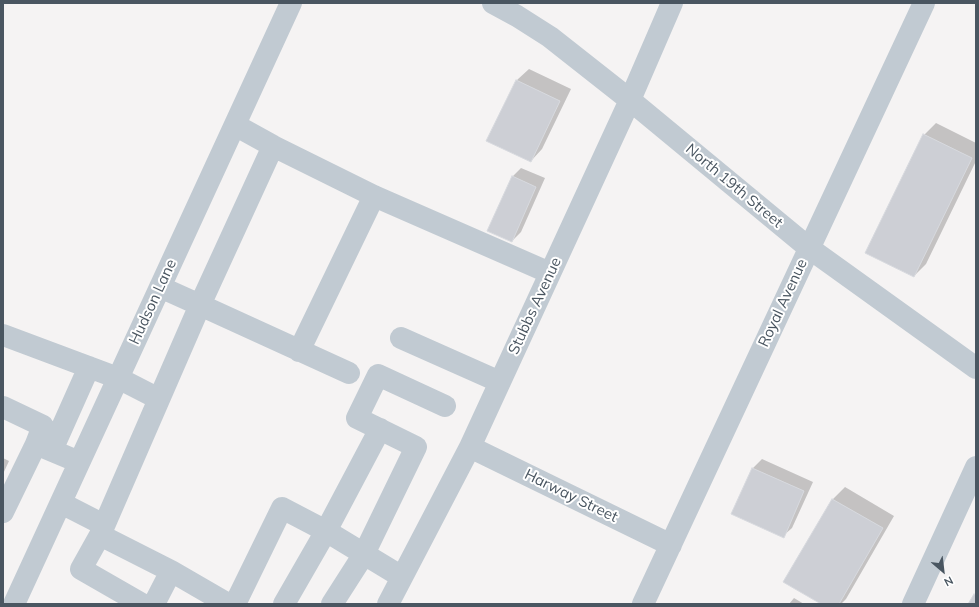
<!DOCTYPE html>
<html>
<head>
<meta charset="utf-8">
<style>
	body { margin:0 }
	#map { position:relative; width:979px; height:607px; overflow:hidden; background:#f5f3f3; font-family:Mulish,sans-serif }
	canvas { display:block }
	.frame { position:absolute; inset:0; border:4px solid #4a5661; pointer-events:none }
	.north { position:absolute; left:923px; top:551px; width:40px; height:40px; -webkit-text-stroke:3px #fff; paint-order:stroke; rotate:152deg; font-size:11px; font-weight:700; line-height:16px; text-align:center; color:#4a5661 }
	.north::after { content:''; display:block; margin:auto; width:14px; height:18px; background:#4a5661; clip-path:polygon(50% 0,100% 100%,50% 72%,0 100%) }
</style>
</head>
<body>
<div id="map">
<canvas width="979" height="607"></canvas>
<div class="frame"></div>
<div class="north">N</div>
</div>
<script>
const ctx = document.querySelector('canvas').getContext('2d');
ctx.lineJoin = 'round';
function fill(path, color) {
  ctx.fillStyle = color;
  ctx.fill(path, 'evenodd');
}
function poly(rows) {
  const path = new Path2D();
  for (const r of rows) {
    path.moveTo(r[0], r[1]);
    for (let i = 2; i < r.length; i += 2) path.lineTo(r[i], r[i + 1]);
  }
  return path;
}
function trace(path, color, width, dash) {
  ctx.strokeStyle = color;
  ctx.lineWidth = width;
  ctx.lineCap = dash ? 'butt' : 'round';
  ctx.setLineDash(dash || []);
  ctx.stroke(path);
}
function write(font, color, halo, rows, align = 'center') {
  ctx.font = font + ' Mulish,sans-serif';
  ctx.lineWidth = 4;
  ctx.setLineDash([]);
  ctx.textBaseline = 'middle';
  ctx.strokeStyle = halo;
  ctx.fillStyle = color;
  for (const [text, x, y, turn = 0] of rows) {
    ctx.save();
    ctx.translate(x, y);
    ctx.rotate((+turn || 0) * Math.PI / 180);
    ctx.textAlign = isNaN(turn) ? turn : align;
    if (halo) ctx.strokeText(text, 0, 0);
    ctx.fillText(text, 0, 0);
    ctx.restore();
  }
}
fill(poly([
	[529,69,571,89,542,149,531,161,488,140,517,80],
	[936,123,976,143,976,161,926,264,914,276,924,135],
	[521,168,545,178,521,232,512,241,512,177],
	[3,458,9,461,3,474],
	[762,459,813,482,792,528,783,536,732,514,753,468],
	[845,487,894,516,846,599,841,604,823,604,785,582,833,499],
	[794,598,804,604,789,604]
]), '#0003');
const building = poly([
	[516,80,560,101,531,162,486,141,516,80],
	[923,134,972,158,914,277,865,253,923,134],
	[512,176,536,187,512,242,487,231,512,176],
	[752,468,804,491,784,538,731,514,752,468],
	[832,499,883,528,839,604,821,604,783,582,832,499],
	[974,594,976,595,976,604,968,604,974,594]
]);
fill(building, '#cdcfd5');
trace(building, '#d7d9de', 1);
trace(poly([
	[493,3,517,16,550,37,630,100,809,248,976,368],
	[235,125,273,146,374,196,550,273],
	[273,146,200,305,349,373],
	[3,335,118,378,159,399],
	[401,338,500,382],
	[299,351,374,196],
	[3,407,43,426,36,444],
	[470,447,671,545],
	[52,450,89,367],
	[61,503,104,525],
	[3,512,36,444,79,462],
	[100,535,81,569,142,604],
	[171,571,228,604],
	[14,604,291,3],
	[154,604,171,571,100,535,200,305,160,287],
	[235,604,282,508,326,531,402,577],
	[284,604,326,531,380,429],
	[332,604,364,554,416,447,357,418,378,375,445,406],
	[388,604,470,447,630,100,672,3],
	[643,604,924,3],
	[913,604,976,467]
]), '#c1cad2', 22);
write('15px', '#4a5661', '#fff', [
	["North 19th Street",734,186,40],
	["Hudson Lane",153,302,-65],
	["Royal Avenue",783,303,-65],
	["Stubbs Avenue",535,306,-65],
	["Harway Street",571,496,26]
]);
</script>
</body>
</html>
